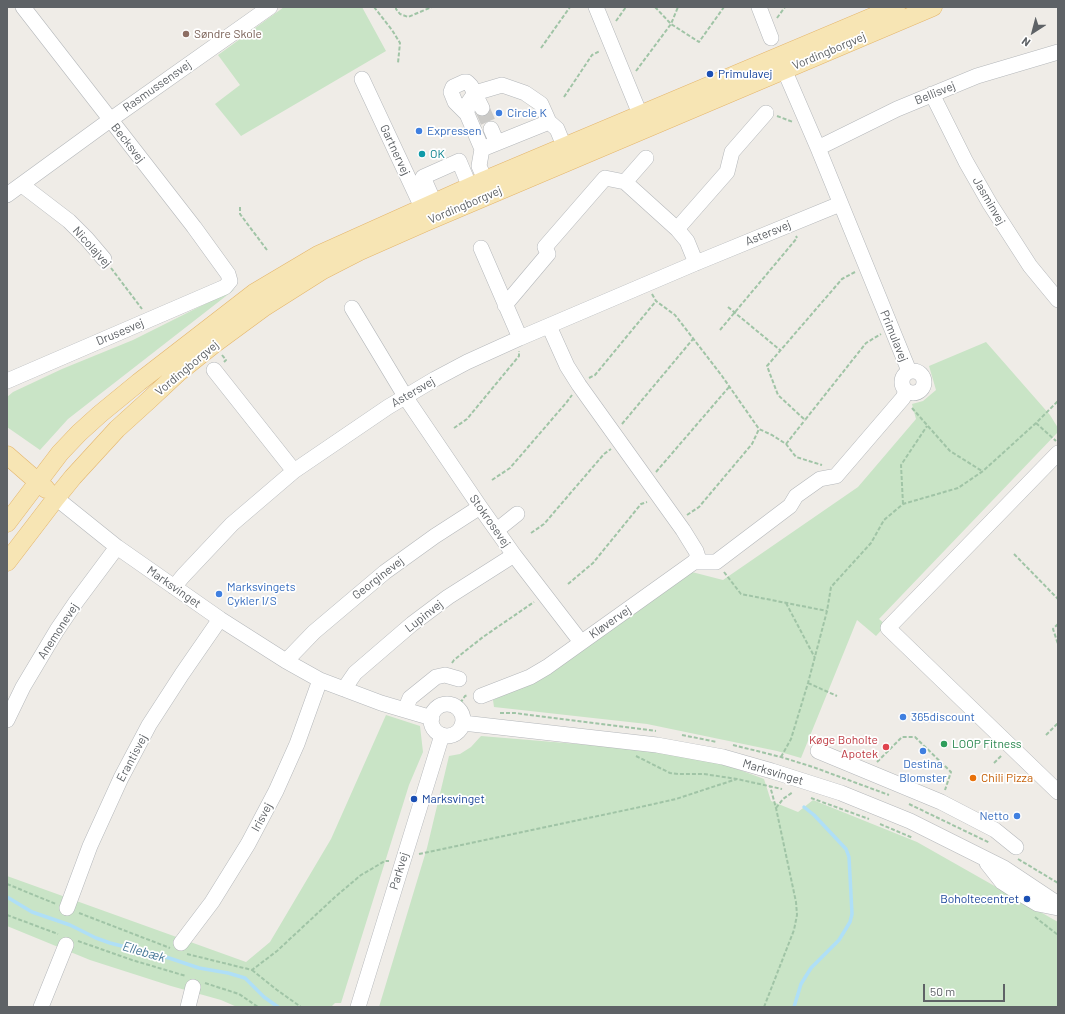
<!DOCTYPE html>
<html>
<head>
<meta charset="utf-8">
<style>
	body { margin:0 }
	#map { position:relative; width:1065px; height:1014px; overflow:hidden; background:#efece7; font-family:Barlow,sans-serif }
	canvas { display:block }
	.frame { position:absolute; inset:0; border:8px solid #5e6266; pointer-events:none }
	.north { position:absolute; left:1013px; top:12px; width:40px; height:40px; -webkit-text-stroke:3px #fff; paint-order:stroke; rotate:216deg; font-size:11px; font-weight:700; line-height:16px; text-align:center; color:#5e6266 }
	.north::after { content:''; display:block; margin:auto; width:14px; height:18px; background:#5e6266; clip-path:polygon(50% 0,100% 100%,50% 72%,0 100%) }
	.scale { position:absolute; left:923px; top:984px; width:82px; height:18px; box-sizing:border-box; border:2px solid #5e6266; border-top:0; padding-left:5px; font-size:12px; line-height:14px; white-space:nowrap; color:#5e6266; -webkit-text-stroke:3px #fff; paint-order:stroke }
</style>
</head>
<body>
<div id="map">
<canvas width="1065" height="1014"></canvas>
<div class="frame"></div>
<div class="north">N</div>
<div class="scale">50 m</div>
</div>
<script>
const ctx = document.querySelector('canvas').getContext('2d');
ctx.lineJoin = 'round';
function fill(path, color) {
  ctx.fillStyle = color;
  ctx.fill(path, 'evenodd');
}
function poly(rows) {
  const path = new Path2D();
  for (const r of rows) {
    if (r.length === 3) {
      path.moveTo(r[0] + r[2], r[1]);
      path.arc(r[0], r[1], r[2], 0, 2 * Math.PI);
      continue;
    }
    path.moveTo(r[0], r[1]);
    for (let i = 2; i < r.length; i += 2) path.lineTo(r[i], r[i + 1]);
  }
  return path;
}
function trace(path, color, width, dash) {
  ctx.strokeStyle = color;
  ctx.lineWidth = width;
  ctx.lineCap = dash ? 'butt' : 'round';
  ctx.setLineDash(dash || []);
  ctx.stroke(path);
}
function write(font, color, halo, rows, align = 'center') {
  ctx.font = font + ' Barlow,sans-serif';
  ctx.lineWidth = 3.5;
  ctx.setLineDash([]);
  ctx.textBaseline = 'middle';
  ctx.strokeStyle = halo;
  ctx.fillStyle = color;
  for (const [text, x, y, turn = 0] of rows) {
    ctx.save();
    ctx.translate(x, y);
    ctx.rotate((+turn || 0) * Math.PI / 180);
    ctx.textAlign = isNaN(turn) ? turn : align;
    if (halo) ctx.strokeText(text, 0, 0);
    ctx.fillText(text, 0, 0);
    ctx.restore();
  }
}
fill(poly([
	[284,7,362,7,386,51,241,136,215,104,240,85,218,55],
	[235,289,68,419,40,450,7,427,7,397,13,392,62,369,133,340],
	[986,342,1050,415,1058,428,1058,432,879,619,886,625,876,636,857,620,801,758,777,751,647,724,494,707,493,700,545,675,688,571,723,580,858,487,916,419,912,404,923,401,936,390,929,366],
	[386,715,420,726,423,752,409,785,341,1003,335,1003,331,1007,237,1007,221,1000,171,986,90,960,7,926,7,876,246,962,270,942,331,839],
	[481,736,650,750,724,764,764,779,771,801,798,812,813,800,917,842,1058,922,1058,1007,379,1007,427,848,449,756,460,754,471,747]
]), '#c9e4c6');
trace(poly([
	[7,897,32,912,70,925,96,938,110,943,169,958,199,968,228,973,245,978,264,997,278,1007],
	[794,1007,801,984,811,968,839,940,850,922,852,914,849,857,846,849,814,815,804,807]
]), '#afdff7', 3.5);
trace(poly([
	[482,108,491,129]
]), '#cbcac7', 15, [15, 8]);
const minor = poly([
	[596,7,644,124],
	[759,7,771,38],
	[780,60,818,148,909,371],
	[362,79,427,218],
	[932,94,966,162,990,204,1030,266,1058,300],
	[467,114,455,102,451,92,453,87,464,82,467,82,471,86,482,108],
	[491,129,497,143],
	[818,148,897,109,977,76,1058,52],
	[482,149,549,122],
	[646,158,625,182,677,229,687,241,696,263],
	[22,185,69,221,87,239,104,259],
	[489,189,479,166,482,149,467,114,468,103,475,93,502,85,525,93,541,104,549,122,557,129,564,146],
	[7,195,110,120,270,7],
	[434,202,423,177,459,161,474,197],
	[677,229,727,172,732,152,766,113],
	[481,248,520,338],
	[505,305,548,254,545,247,605,178,625,182],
	[352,308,408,401,480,507,514,555,581,642],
	[214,370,294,471],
	[913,382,11],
	[7,381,225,287,230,281,228,274,194,227,23,7],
	[1058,453,888,628,1058,792],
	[56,498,117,547,220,619,286,661,320,680,381,703,432,718],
	[497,530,517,514],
	[694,562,716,562,790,506,796,496,820,479,836,476,903,398,906,391],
	[174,587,183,576,232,524,294,471,388,407,435,379,467,362,520,338,696,263,840,204],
	[286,661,314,632,385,572,435,536,480,507],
	[344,689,355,673,412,624,448,597,514,555],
	[481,696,530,677,547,667,694,562,698,557,696,551,683,530,579,385,567,366,549,326],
	[447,720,16],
	[405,710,410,698,436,677,445,675,459,679],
	[7,720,23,687,57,630,76,602,117,547],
	[463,723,657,745,723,757,772,771,841,793,910,821,1004,868,1058,904],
	[818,751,941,802,995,830,1016,847],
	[987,863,1002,882,1016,891,1038,904,1058,908],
	[67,908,90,846,121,778,149,725,182,674,220,619],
	[181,943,212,902,248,844,276,791,297,744,320,680],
	[41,1007,66,945],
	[188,1007,193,987],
	[358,1007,442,735]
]);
const major = poly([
	[7,455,46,489],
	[7,523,60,453,79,433,100,414,139,382,254,293,318,255,485,180,896,7],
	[7,562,56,498,73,477,117,429,149,400,179,372,214,344,263,308,323,270,360,251,428,221,933,7]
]);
trace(minor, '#b4b7ba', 16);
trace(major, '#e4b56b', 19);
trace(poly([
	[374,7,392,30,400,43,398,63],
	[396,7,396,9,400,14,408,17,432,7],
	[655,7,671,24,699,42,724,7],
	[777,18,785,7],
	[616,21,626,7],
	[541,48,570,7],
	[636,71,671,24,678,7],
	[564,97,592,55,600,51],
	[777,116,793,122],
	[240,207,240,214,267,250],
	[111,268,142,309],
	[855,272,842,279,767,366,778,395,805,420,866,343,881,334],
	[652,294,656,301,675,315,722,376,759,429,772,435,786,444,796,457,822,465],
	[728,307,780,350],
	[720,330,797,238,796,236],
	[222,355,226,360,224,362],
	[589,378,595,375,656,301],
	[912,408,950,451,982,471],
	[1036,423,1056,441],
	[622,424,693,339],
	[454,428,467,419,519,356,519,351],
	[786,444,805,420],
	[656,472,729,387],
	[492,480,510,468,566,403,572,395],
	[903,504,901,465,927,426],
	[687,515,699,507,752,444,759,429],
	[531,533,544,524,604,454,611,449],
	[1014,554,1058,599],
	[724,572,741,594,827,611],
	[568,584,593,563,641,504,647,502],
	[786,603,815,658],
	[1058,624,1053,629,1058,644],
	[452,663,454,660,483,637,534,602],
	[808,683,837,696],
	[457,708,465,696,468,695],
	[500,713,515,713,656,731],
	[682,735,717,742],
	[1046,735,1058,723],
	[733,745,781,757,813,767,889,795],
	[636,756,670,773,678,774,704,774,737,779,782,789],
	[781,757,791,739,808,683,827,611,831,587,871,543,884,520,903,504,958,488,983,471,1036,423,1058,401],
	[877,762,902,737,915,737,951,772,945,790],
	[994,763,1002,755],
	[811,798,869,819],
	[909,804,990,843],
	[776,808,783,799,793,792],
	[880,824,913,838],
	[419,854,645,806,676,799,737,779],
	[1018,859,1058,883],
	[7,884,56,904],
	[79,913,170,948],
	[7,915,58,934],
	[1035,917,1058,935],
	[78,941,132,960,186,976],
	[187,954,252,970,277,951,335,897,361,875,385,861,389,861],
	[252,970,277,990,301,1007],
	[205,983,239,994,258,1007],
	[764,1007,794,930,797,915,796,902,776,808,770,786]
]), '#a0c4a6', 2, [4, 2]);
trace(minor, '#fff', 15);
trace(major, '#f7e5b4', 18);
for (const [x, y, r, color] of [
	[186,34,4,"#8d6e63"],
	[710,74,4,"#1a4fb4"],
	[499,113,4,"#3f7fe0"],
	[419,131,4,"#3f7fe0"],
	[422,154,4,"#0f9aa8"],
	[219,594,4,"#3f7fe0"],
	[903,717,4,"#3f7fe0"],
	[944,744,4,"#2e9e5b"],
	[886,747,4,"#e0444e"],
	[923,751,4,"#3f7fe0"],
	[973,778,4,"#e8710a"],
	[414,799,4,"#1a4fb4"],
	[1017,816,4,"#3f7fe0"],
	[1027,899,4,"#1a4fb4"]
]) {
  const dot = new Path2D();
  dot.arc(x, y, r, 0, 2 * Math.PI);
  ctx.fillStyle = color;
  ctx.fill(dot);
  trace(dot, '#fff', 1.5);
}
write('12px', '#785e54', '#fff', [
	["Søndre Skole",194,34]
], 'left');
write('12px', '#5e6266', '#fff', [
	["Vordingborgvej",829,51,-23],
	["Rasmussensvej",157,86,-35],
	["Bellisvej",935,93,-22],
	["Becksvej",128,143,52],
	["Gartnervej",395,150,65],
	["Jasminvej",989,201,60],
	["Vordingborgvej",465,205,-23],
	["Astersvej",768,233,-22],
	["Nicolajvej",92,247,48],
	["Drusesvej",120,332,-23],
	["Primulavej",894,336,68],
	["Vordingborgvej",187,368,-40],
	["Astersvej",413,392,-30],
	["Stokrosevej",490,521,55],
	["Georginevej",378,578,-38],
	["Marksvinget",174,587,35],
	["Lupinvej",424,616,-38],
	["Kløvervej",610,622,-35],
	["Anemonevej",58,631,-57],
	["Erantisvej",132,758,-62],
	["Marksvinget",773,772,17],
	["Irisvej",262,817,-62],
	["Parkvej",399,871,-73]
]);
write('12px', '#164399', '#fff', [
	["Primulavej",718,74],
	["Marksvinget",422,799],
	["Boholtecentret",1019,899,"right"]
], 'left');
write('12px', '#366cbe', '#fff', [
	["Circle K",507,113],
	["Expressen",427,131],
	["Marksvingets",227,587],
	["Cykler I/S",227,601],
	["365discount",911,717],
	["Destina",923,764,"center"],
	["Blomster",923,778,"center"],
	["Netto",1009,816,"right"]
], 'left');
write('12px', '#0d838f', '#fff', [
	["OK",430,154]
], 'left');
write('12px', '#be3a42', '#fff', [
	["Køge Boholte",878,740],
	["Apotek",878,754]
], 'right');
write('12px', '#27864d', '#fff', [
	["LOOP Fitness",952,744]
], 'left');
write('12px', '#c56008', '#fff', [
	["Chili Pizza",981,778]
], 'left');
write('italic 13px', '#467797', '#fff', [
	["Ellebæk",144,952,16]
]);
</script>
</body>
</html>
